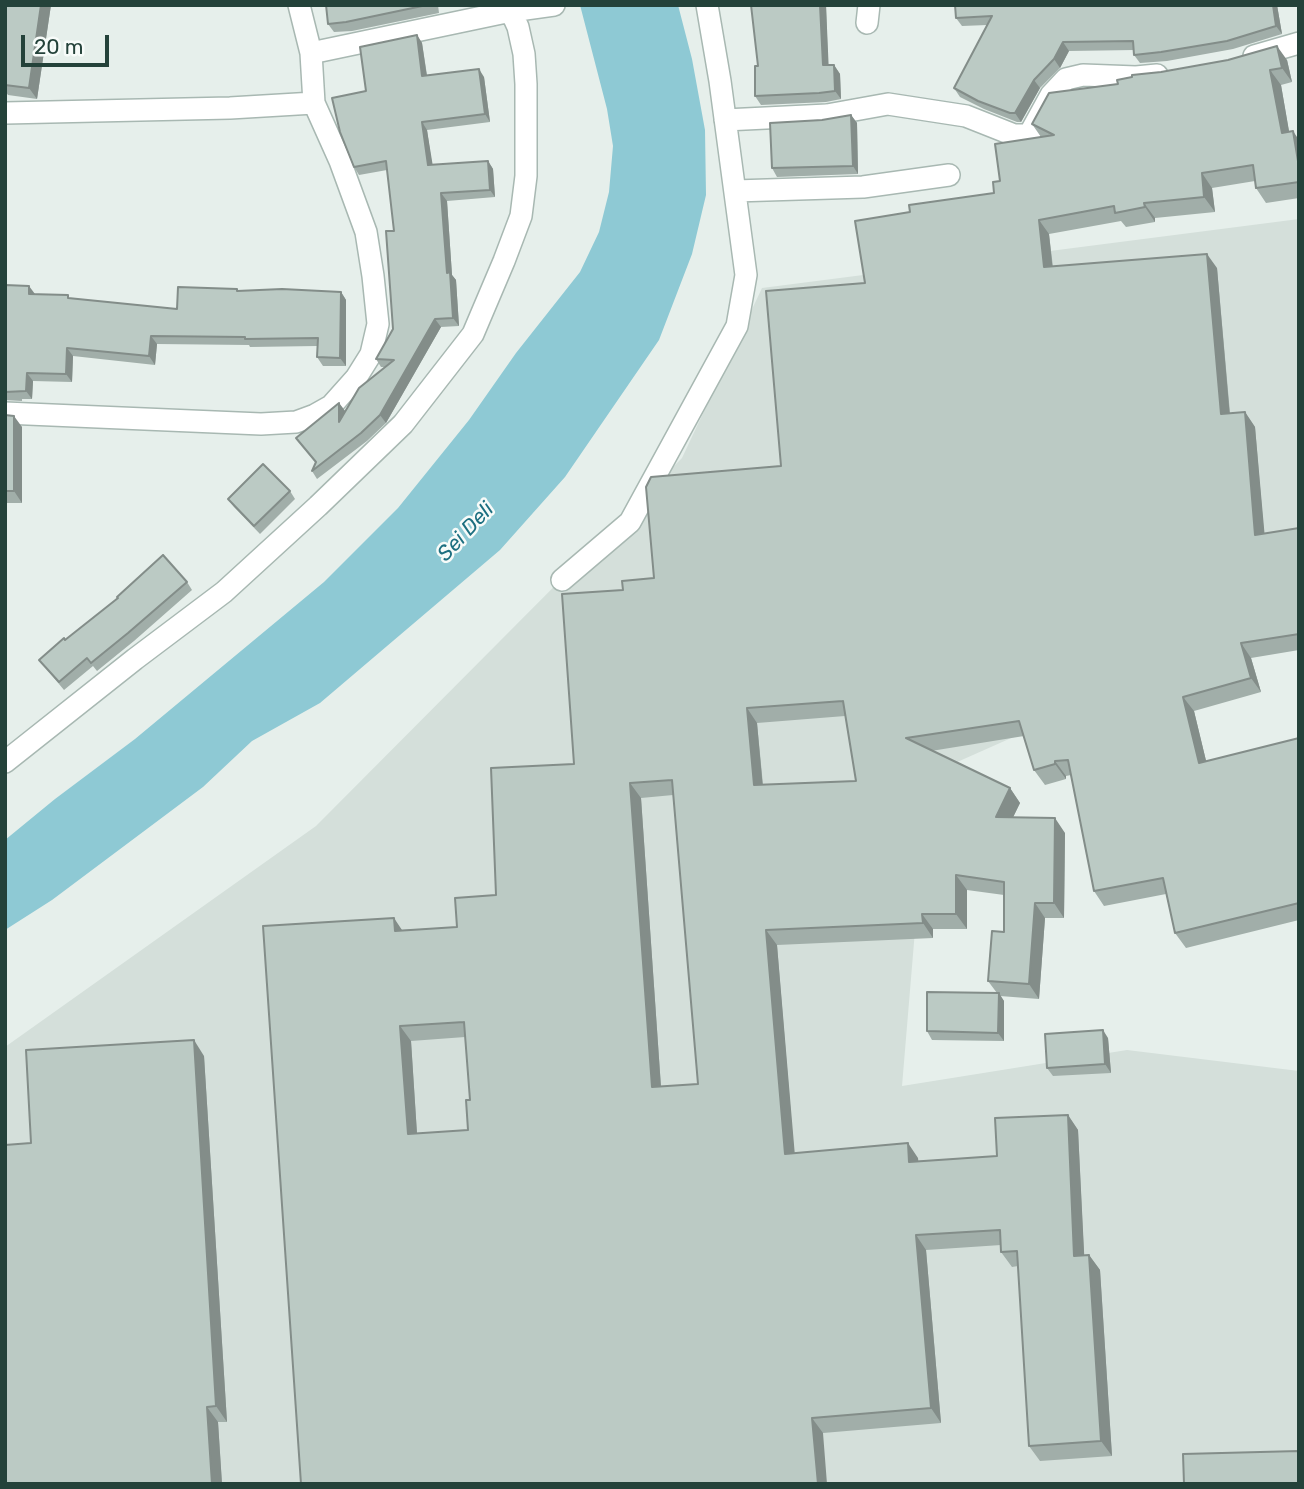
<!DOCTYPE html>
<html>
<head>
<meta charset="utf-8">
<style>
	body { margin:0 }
	#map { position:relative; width:1304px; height:1489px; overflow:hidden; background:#e6efeb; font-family:Rubik,sans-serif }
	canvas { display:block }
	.frame { position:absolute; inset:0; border:7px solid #24423a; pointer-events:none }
	.scale { position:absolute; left:21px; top:35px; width:88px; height:32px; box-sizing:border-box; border:4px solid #24423a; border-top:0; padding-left:9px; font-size:21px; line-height:24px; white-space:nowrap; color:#24423a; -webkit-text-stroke:5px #f7fbf9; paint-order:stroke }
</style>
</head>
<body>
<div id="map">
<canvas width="1304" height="1489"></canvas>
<div class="frame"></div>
<div class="scale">20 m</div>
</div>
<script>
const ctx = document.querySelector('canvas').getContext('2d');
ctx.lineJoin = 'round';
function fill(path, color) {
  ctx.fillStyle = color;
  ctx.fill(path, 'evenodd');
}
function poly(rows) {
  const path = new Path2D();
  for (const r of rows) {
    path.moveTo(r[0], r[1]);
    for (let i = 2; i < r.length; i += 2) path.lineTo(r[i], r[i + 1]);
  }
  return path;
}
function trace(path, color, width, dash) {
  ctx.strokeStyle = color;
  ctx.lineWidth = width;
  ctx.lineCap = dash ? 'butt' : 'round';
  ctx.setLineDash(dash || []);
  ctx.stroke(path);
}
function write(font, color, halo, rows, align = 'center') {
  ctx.font = font + ' Rubik,sans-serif';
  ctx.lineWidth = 5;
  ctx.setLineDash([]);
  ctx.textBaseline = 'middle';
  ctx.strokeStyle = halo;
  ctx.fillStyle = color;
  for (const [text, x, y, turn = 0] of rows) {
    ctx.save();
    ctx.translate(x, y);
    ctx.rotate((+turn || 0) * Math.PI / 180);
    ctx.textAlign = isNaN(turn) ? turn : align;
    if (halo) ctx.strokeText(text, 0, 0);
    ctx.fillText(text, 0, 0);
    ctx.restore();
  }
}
fill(poly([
	[1299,219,1299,610,928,775,902,1086,1127,1050,1299,1071,1299,1484,5,1484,5,1047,316,826,682,458,762,288]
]), '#d4dfda');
fill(poly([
	[580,5,678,5,692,59,705,130,706,195,692,254,659,340,565,477,500,550,320,703,252,741,203,787,52,900,5,930,5,840,55,799,135,739,324,582,398,508,469,420,516,353,580,272,599,232,609,192,613,146,607,109]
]), '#8ec9d4');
const minor = poly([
	[867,23,869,5],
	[311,53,511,11,554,5],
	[1254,56,1299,43],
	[5,113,230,108,314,103,311,53,299,5],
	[725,120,827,115,888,104,966,116,1014,135,1029,135,1051,95,1066,79,1083,75,1136,77,1157,75],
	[735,191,863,187,949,175],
	[5,413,261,424,296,422,315,415,331,406,356,378,371,354,378,324,373,276,366,232,340,161,314,103],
	[562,580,630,522,737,326,746,275,720,81,707,5],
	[5,762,135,659,224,592,318,506,403,424,473,334,504,261,521,216,526,176,526,84,524,54,518,27,508,5]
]);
trace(minor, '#a8b8b2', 24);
trace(minor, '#fff', 21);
fill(poly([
	[5,5,51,5,37,99,8,95,5,91],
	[326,5,438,5,439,13,352,31,334,32,328,24],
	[751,5,826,5,828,65,834,65,840,74,841,99,826,102,761,105,755,96,758,66],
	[1277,5,1282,34,1233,49,1167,61,1140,63,1134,55,1134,50,1069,51,1060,68,1040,88,1021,122,1017,122,984,109,960,97,954,88,987,25,962,26,956,18],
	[417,35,422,43,427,75,484,77,490,122,427,130,432,165,488,161,493,169,495,197,447,201,452,275,456,280,459,326,441,327,386,423,367,441,317,479,312,471,316,463,296,438,339,403,345,411,385,367,381,367,376,359,393,329,394,231,387,170,359,175,354,167,366,91],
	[1287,60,1292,82,1281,85,1289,132,1299,140,1299,198,1266,203,1256,188,1255,181,1212,188,1215,212,1155,218,1155,222,1126,227,1121,221,1049,234,1053,267,1217,268,1230,413,1245,412,1255,427,1264,534,1299,528,1299,650,1251,658,1261,692,1194,711,1206,761,1299,738,1299,920,1186,948,1175,933,1166,894,1104,906,1094,891,1071,775,1066,776,1066,779,1045,785,1034,770,1024,736,931,751,1010,788,1020,803,1013,817,1065,833,1064,918,1045,918,1039,999,1000,996,1004,1001,1004,1041,932,1040,927,1031,997,993,988,981,1004,932,1004,895,967,890,967,929,933,929,933,938,777,945,794,1153,918,1158,918,1161,997,1156,1068,1115,1078,1130,1084,1256,1089,1255,1100,1270,1112,1456,1040,1461,1029,1446,1018,1266,1012,1267,1001,1252,1001,1245,926,1250,941,1423,823,1433,301,1484,402,930,457,927,496,895,574,764,623,590,654,578,781,466,865,283,910,212,994,193,1000,181,1041,137,1032,124],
	[845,716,856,781,763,785,757,723],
	[673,795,698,1084,661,1087,641,798],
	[465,1037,470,1100,468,1130,417,1134,411,1041],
	[851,115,857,123,858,174,777,177,772,168,822,120],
	[5,285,35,294,71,299,177,309,238,291,341,292,346,300,346,366,323,366,317,357,317,346,250,347,249,345,157,344,155,365,73,356,72,382,33,381,32,399,22,399,22,401,5,400],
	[5,415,22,427,22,503,5,503],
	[290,491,295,499,260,534,234,507,228,499],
	[187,582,192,590,134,641,97,671,93,666,64,690,39,660,65,640],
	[1108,1038,1111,1073,1053,1076,1047,1068],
	[204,1056,227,1422,218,1422,222,1484,5,1484,31,1143]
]), '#a1aea9');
fill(poly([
	[41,5,51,5,37,99,29,88],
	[820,5,826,5,829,74,823,65],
	[1273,5,1277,5,1282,34,1276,26],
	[417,35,422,43,428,84,422,76],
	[1063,42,1069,51,1060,68,1054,59],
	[1277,46,1287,60,1292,82,1282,68],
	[834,65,840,74,841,99,835,91],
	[479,69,484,77,490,122,485,114],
	[1270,70,1281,85,1292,148,1282,133],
	[1034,80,1040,88,1021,122,1015,113],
	[851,115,857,123,858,174,853,166],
	[422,122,427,130,434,173,428,165],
	[1293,131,1299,140,1299,167],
	[488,161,493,169,495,197,490,190],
	[1202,173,1212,188,1215,212,1204,197],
	[441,193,447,201,452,275,456,280,459,326,453,318,447,273],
	[1144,203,1155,218,1155,222,1145,207],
	[1039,220,1049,234,1054,282,1044,267],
	[1207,254,1217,268,1231,429,1221,414],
	[29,286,35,294,29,294],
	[341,292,346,300,346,366,340,358],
	[435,319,441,327,386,423,380,415],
	[151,336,157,344,155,365,149,356],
	[67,348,73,356,72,382,66,374],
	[27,373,33,381,32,399,26,391],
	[339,403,345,411,339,422],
	[1245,412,1255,427,1266,550,1255,535],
	[14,416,22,427,22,503,14,491],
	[1241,643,1251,658,1261,692,1251,678],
	[1183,697,1194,711,1210,777,1199,763],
	[747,708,757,723,764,800,754,785],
	[1055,761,1066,776,1066,779,1055,764],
	[630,783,641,798,662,1102,652,1087],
	[1010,788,1020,803,1006,832,996,817],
	[1055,818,1065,833,1064,918,1054,903],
	[956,875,967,890,967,929,956,914],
	[1035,903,1045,918,1039,999,1029,984],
	[922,914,933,929,933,938,923,923],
	[394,918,404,933,395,931],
	[766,930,777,945,796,1168,785,1154],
	[999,993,1004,1001,1004,1041,998,1033],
	[400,1026,411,1041,418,1149,408,1134],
	[1103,1030,1108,1038,1111,1073,1105,1064],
	[194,1040,204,1056,227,1422,216,1406],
	[1068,1115,1078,1130,1085,1271,1074,1256],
	[908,1143,918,1158,920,1177,909,1162],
	[916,1235,926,1250,941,1423,931,1408],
	[1089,1255,1100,1270,1112,1456,1101,1441],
	[207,1407,218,1422,222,1484,212,1484],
	[812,1418,823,1433,827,1484,818,1484]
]), '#838d89');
const building = poly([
	[5,5,41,5,29,88,5,85,5,5],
	[326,5,427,5,346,22,328,24,326,5],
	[751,5,820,5,823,65,834,65,835,91,819,93,755,96,755,66,758,66,751,5],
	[955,5,1273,5,1276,26,1227,41,1161,52,1134,55,1133,41,1063,42,1054,59,1034,80,1015,113,1010,113,978,101,954,88,992,16,956,18,955,5],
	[417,35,422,76,479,69,485,114,422,122,428,165,488,161,490,190,441,193,447,273,450,272,453,318,435,319,380,415,361,433,312,471,316,462,296,438,339,403,339,422,359,388,394,360,376,359,393,329,386,231,394,231,386,161,354,167,340,132,332,98,366,91,360,47,417,35],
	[1277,46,1282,68,1270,70,1282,133,1293,131,1299,167,1299,182,1256,188,1253,165,1202,173,1204,197,1144,203,1145,207,1115,213,1114,206,1039,220,1044,267,1207,254,1221,414,1245,412,1255,535,1299,528,1299,634,1241,643,1251,678,1183,697,1199,763,1299,738,1299,903,1175,933,1163,878,1094,891,1068,760,1055,761,1055,764,1034,770,1019,721,906,738,1010,788,996,817,1055,818,1054,903,1035,903,1029,984,988,981,992,931,1004,932,1004,882,956,875,956,914,922,914,923,923,766,930,785,1154,908,1143,909,1162,997,1156,995,1118,1068,1115,1074,1256,1089,1255,1101,1441,1029,1446,1017,1251,1001,1252,1000,1230,916,1235,931,1408,812,1418,818,1484,301,1484,263,926,394,918,395,931,457,927,455,898,496,895,491,768,574,764,562,594,623,590,622,581,654,578,646,487,651,477,781,466,766,291,865,283,855,221,910,212,909,205,994,193,993,182,1000,181,995,144,1054,135,1032,124,1049,93,1118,84,1117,80,1132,77,1132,75,1161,72,1228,60,1277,46],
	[843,701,856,781,754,785,747,708,843,701],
	[672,780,698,1084,652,1087,630,783,672,780],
	[464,1022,470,1100,466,1100,468,1130,408,1134,400,1026,464,1022],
	[851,115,853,166,772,168,770,123,822,120,851,115],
	[5,285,29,286,29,294,68,295,68,298,177,309,178,287,237,289,237,291,282,289,341,292,340,358,317,357,318,338,245,339,245,337,151,336,149,356,67,348,66,374,27,373,26,391,5,392,5,285],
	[5,415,14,416,14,491,5,491,5,415],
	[263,464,290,491,254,526,228,499,263,464],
	[163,555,187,582,128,633,91,663,87,658,59,682,39,660,64,638,65,640,118,598,117,597,163,555],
	[927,992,999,993,998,1033,927,1031,927,992],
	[1103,1030,1105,1064,1047,1068,1045,1034,1103,1030],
	[194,1040,216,1406,207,1407,212,1484,5,1484,5,1145,31,1143,26,1050,194,1040],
	[1299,1451,1299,1484,1184,1484,1183,1454,1299,1451]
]);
fill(building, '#bbcac4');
trace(building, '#838d89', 2);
write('italic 21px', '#1c6f80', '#f7fbf9', [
	["Sei Deli",466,532,-47]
]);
</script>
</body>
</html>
